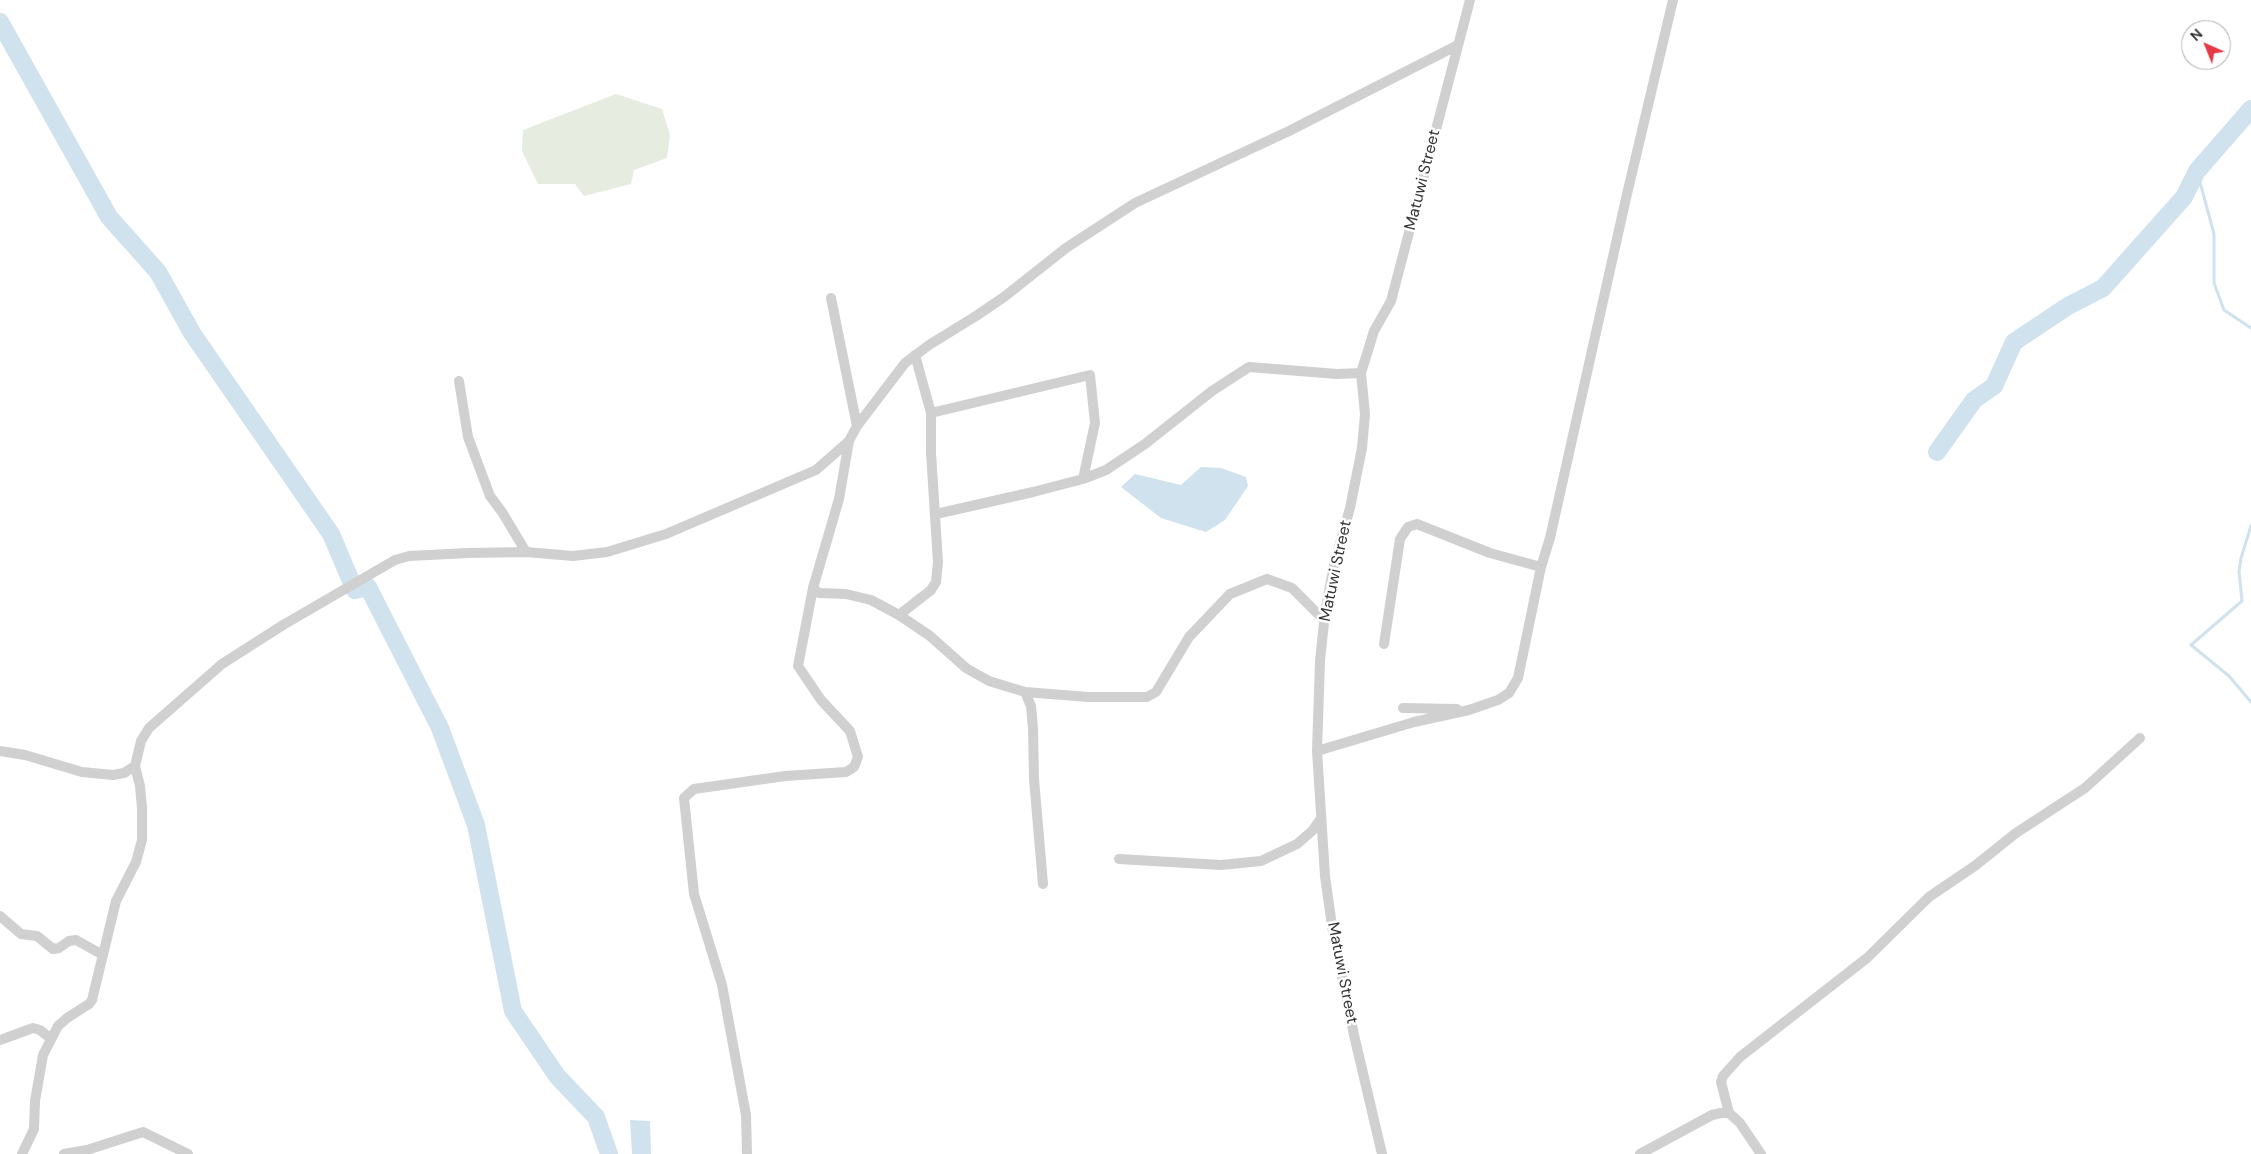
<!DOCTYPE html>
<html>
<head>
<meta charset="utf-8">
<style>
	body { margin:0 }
	#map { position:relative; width:2251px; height:1154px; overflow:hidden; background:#fff; font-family:"DM Sans",sans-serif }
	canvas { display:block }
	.north { position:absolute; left:2181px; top:20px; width:50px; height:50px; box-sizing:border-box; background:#fff; border:1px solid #adadad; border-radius:50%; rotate:316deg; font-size:14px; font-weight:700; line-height:20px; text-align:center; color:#333 }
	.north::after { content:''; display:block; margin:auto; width:18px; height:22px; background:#e63946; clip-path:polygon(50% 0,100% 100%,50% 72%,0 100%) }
</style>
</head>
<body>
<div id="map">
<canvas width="2251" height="1154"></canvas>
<div class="north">N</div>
</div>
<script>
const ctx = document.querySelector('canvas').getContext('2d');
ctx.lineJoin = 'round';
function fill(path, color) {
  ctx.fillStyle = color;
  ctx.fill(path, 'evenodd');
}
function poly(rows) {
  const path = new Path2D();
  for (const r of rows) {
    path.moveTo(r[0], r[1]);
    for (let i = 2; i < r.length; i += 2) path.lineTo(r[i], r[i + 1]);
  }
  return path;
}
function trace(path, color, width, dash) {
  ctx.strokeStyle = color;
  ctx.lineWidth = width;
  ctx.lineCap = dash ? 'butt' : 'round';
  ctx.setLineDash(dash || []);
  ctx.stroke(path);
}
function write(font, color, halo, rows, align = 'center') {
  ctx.font = font + ' "DM Sans",sans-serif';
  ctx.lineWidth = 5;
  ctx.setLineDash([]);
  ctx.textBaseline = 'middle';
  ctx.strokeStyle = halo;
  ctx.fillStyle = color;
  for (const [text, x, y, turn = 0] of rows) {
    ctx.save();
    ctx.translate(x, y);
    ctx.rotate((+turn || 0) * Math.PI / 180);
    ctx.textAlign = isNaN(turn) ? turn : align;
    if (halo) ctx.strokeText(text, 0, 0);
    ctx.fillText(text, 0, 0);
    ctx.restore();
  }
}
fill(poly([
	[616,94,662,109,670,135,667,158,634,170,631,184,584,196,575,184,538,184,522,151,523,130]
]), '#e6ecdf');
fill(poly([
	[1201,467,1221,468,1246,477,1248,486,1225,520,1206,532,1161,518,1121,487,1135,474,1181,485],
	[630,1120,650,1121,651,1154,632,1154]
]), '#cfe2ee');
trace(poly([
	[2197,171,2214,234,2214,283,2224,310,2251,328],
	[2251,526,2241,558,2239,571,2242,601,2191,645,2229,676,2251,702]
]), '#cfe2ee', 3);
trace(poly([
	[0,22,109,217,158,272,192,333,331,534,351,581],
	[1937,452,1974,400,1994,386,2014,342,2068,306,2103,288,2184,197,2197,171,2251,109],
	[355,590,368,587,440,728,476,825,513,1011,557,1076,596,1117,609,1154]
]), '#cfe2ee', 18);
trace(poly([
	[831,298,857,426],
	[459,381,468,437,490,496,502,512,526,552],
	[931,413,1090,375,1095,423,1083,479],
	[849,441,839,499,813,588,819,593,846,594,871,600,899,615,930,636,966,668,989,681,1025,692,1088,697,1147,697,1156,692,1189,637,1230,594,1267,579,1292,588,1324,620],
	[936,514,1033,492,1083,479,1106,470,1145,444,1212,391,1249,367,1337,374,1361,373],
	[899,615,931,590,936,582,938,562,931,453,931,413,915,355],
	[1384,644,1400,539,1408,527,1417,524,1490,553,1541,567],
	[1025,692,1031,706,1033,729,1034,779,1043,884],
	[1403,708,1457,709],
	[0,751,25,755,82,772,113,775,124,773,135,766,141,741,149,728,222,664,283,625,395,560,409,556,468,553,526,552,573,556,607,552,666,534,816,470,849,441,857,426,905,363,929,345,976,316,1004,297,1066,248,1135,203,1289,131,1458,45],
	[1317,751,1414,722,1469,710,1498,700,1509,693,1518,678,1541,567,1550,538,1627,194,1673,0],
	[1119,859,1221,865,1261,861,1297,844,1312,831,1320,820],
	[0,916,21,934,37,936,53,949,59,948,69,941,76,940,103,955],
	[0,1040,33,1028,40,1030,50,1038],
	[1729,1113,1721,1082,1723,1076,1740,1057,1867,958,1929,897,1976,865,2016,833,2085,788,2140,738],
	[22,1154,34,1129,35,1101,43,1055,58,1026,67,1018,89,1004,92,1000,116,901,136,862,142,840,142,808,140,786,135,766],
	[64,1154,87,1150,143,1132,188,1154],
	[747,1154,746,1115,722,985,694,894,684,798,694,789,785,776,846,772,854,767,858,757,850,731,821,700,798,666,813,588],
	[1382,1154,1354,1035,1332,926,1325,876,1317,751,1320,661,1325,613,1334,565,1350,508,1362,448,1365,414,1361,373,1374,331,1391,301,1470,0],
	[1640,1154,1712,1115,1721,1113,1729,1113,1740,1123,1761,1154]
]), '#d0d0d0', 10);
write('16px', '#333', '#fff', [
	["Matuwi Street",1423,180,-76],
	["Matuwi Street",1336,571,-78],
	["Matuwi Street",1342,973,79]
]);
</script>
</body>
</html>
